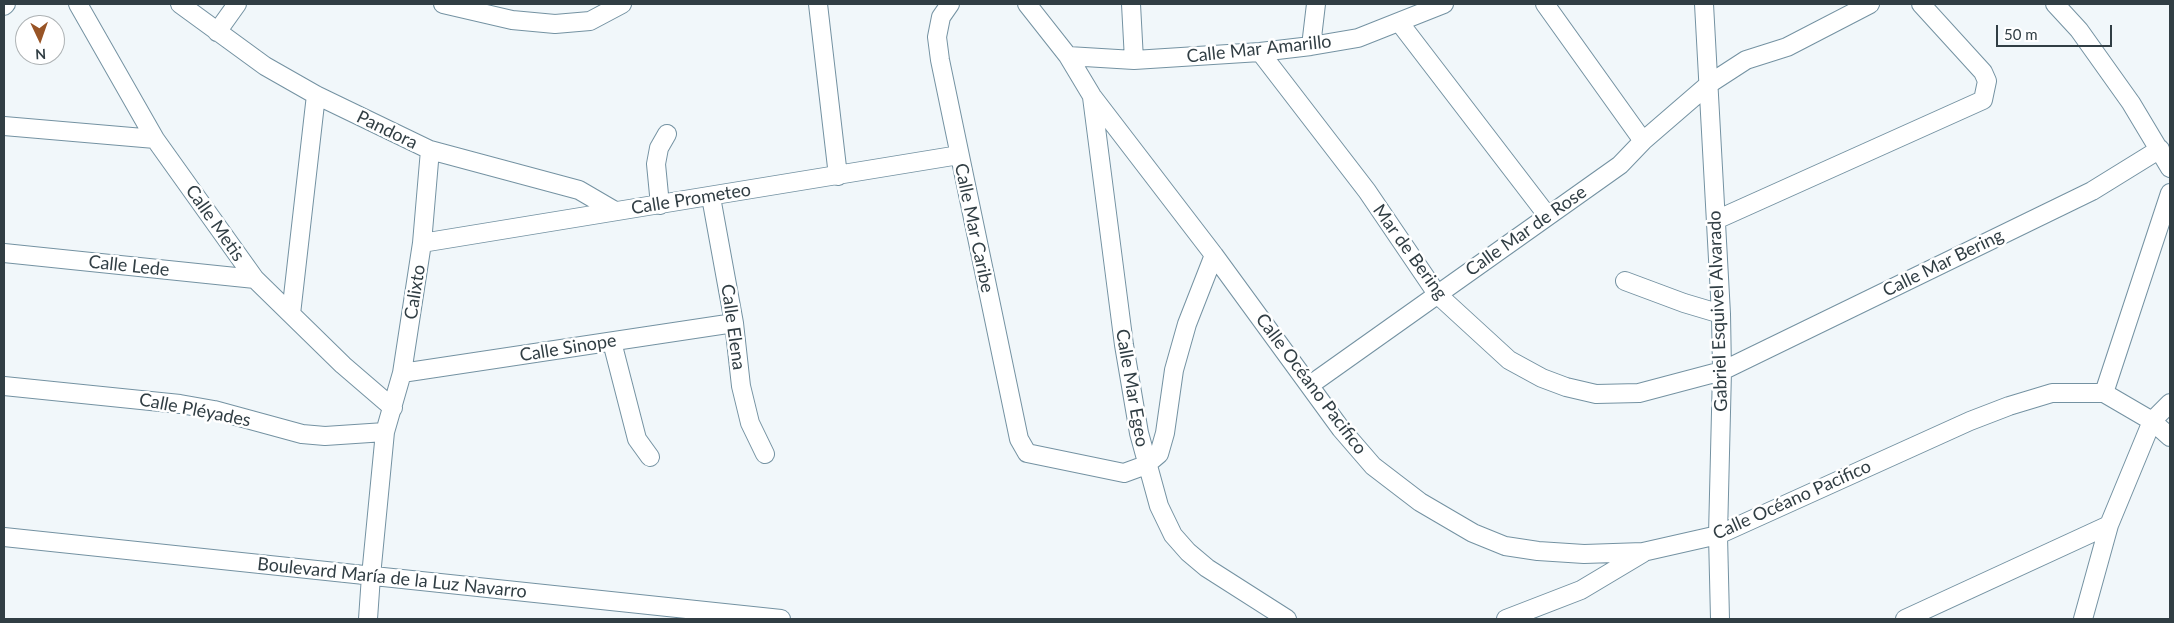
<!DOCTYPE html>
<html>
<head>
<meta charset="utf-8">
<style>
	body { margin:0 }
	#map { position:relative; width:2174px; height:623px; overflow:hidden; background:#f1f7fa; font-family:Lato,sans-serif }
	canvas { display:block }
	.frame { position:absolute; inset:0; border:5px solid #313e44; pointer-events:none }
	.north { position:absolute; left:15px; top:15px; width:50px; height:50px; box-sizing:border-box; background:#fff; border:1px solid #adb2b4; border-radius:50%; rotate:177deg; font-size:14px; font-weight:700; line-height:20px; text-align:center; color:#313e44 }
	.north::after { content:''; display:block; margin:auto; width:18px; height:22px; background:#985426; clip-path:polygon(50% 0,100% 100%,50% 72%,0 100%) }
	.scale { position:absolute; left:1996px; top:25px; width:116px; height:22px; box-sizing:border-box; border:2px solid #313e44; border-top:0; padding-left:6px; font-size:15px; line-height:18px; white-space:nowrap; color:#313e44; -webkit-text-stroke:4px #fff; paint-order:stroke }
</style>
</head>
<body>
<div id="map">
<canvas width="2174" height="623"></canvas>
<div class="frame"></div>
<div class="north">N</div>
<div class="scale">50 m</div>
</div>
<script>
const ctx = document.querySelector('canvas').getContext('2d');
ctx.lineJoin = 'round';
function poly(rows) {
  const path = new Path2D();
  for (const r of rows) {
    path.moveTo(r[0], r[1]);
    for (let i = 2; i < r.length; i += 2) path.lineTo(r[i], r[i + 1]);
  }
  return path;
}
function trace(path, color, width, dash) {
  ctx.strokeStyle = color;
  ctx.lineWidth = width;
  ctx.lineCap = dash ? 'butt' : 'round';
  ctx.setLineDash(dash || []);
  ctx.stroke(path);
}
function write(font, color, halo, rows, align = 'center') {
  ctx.font = font + ' Lato,sans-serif';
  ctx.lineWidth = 5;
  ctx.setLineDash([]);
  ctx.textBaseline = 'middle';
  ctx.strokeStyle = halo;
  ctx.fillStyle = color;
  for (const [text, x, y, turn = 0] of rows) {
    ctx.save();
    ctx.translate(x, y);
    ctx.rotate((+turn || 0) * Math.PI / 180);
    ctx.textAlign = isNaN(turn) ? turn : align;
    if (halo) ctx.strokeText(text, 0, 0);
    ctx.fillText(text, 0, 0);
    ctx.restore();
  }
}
const minor = poly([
	[78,4,155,139,255,279,343,365,393,408],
	[180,4,265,66,316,95,430,150,579,190,615,211],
	[443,4,512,20,555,24,590,21,622,4],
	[818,4,838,176],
	[950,4,941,17,937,37,940,60,1019,439,1027,453,1124,473,1146,465,1159,454,1165,433,1174,370,1187,324,1214,255],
	[1027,4,1068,56,1092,96,1214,255,1341,429,1373,466,1420,502,1473,533,1505,546,1538,551,1584,554,1643,552,1718,535,1970,421,2009,406,2052,393,2104,393,2152,421,2170,437],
	[1131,4,1134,60],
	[1545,4,1643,141],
	[1704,4,1721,314,1722,371,1718,535,1720,619],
	[2055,4,2079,30,2131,103,2170,168],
	[4,6,6,4],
	[1399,22,1547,215],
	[217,32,237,4],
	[1311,46,1316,4],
	[1260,52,1367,191,1437,294,1509,360,1542,378,1566,387,1596,394,1639,393,1722,371,2092,191,2160,149],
	[1068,56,1134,60,1260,52,1311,46,1358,38,1444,4],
	[1092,97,1124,345,1139,433,1159,506,1173,535,1188,552,1207,568,1287,619],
	[4,126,155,139],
	[711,197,734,323,741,386,750,423,765,454],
	[660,205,656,164,659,148,667,134],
	[1716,220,1983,100,1987,81,1983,72,1921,4],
	[422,243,959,155],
	[4,253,255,279],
	[1625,281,1684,303,1721,314],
	[291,314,316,95],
	[612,342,637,439,650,457],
	[402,373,734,323],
	[1310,385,1620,165,1643,141,1709,84,1746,60,1787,47,1870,4],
	[4,386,180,404,214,410,302,434,325,436,385,432],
	[2104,393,2170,193],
	[4,537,781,619],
	[368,619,371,576,385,432,402,373,422,243,430,150],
	[1506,619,1581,590,1643,553],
	[1905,619,2109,525],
	[2083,619,2109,525,2152,421,2170,403]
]);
trace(minor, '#7492a2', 20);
trace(minor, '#fff', 18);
write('18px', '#313e44', '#fff', [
	["Calle Mar Amarillo",1259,49,-6],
	["Pandora",387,130,26],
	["Calle Prometeo",691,199,-9],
	["Calle Metis",215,223,55],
	["Calle Mar Caribe",974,228,78],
	["Calle Mar de Rose",1526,231,-35],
	["Mar de Bering",1410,252,54],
	["Calle Mar Bering",1943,263,-26],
	["Calle Lede",129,266,6],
	["Calixto",415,292,-81],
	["Gabriel Esquivel Alvarado",1718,311,-92],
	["Calle Elena",733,327,82],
	["Calle Sinope",568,348,-9],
	["Calle Océano Pacifico",1311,384,53],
	["Calle Mar Egeo",1132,388,80],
	["Calle Pléyades",195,410,11],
	["Calle Océano Pacifico",1792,500,-24],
	["Boulevard María de la Luz Navarro",392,578,6]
]);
</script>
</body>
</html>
